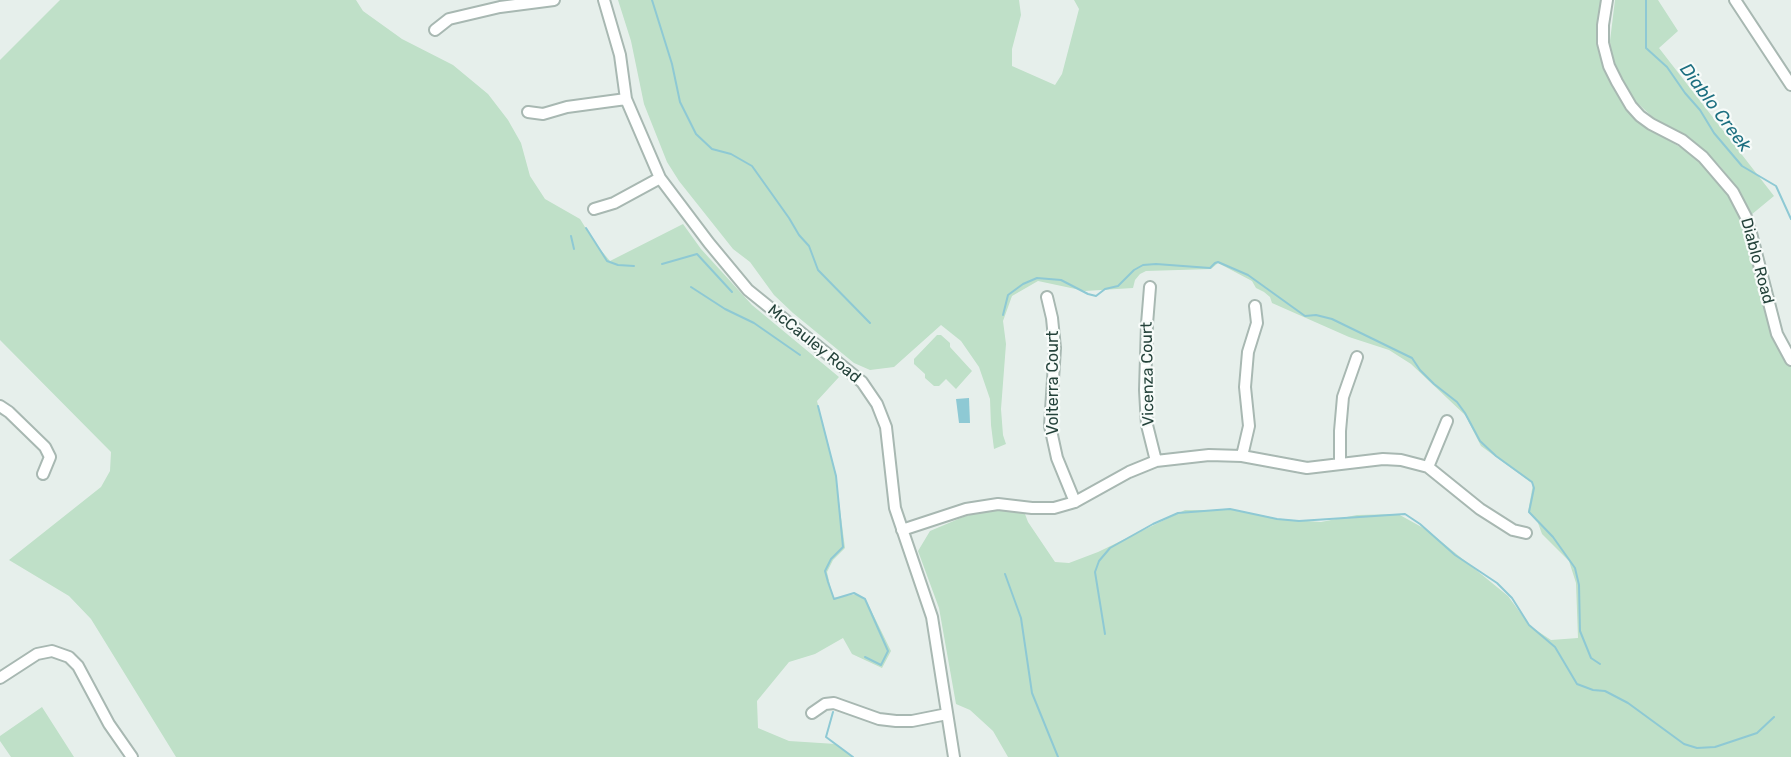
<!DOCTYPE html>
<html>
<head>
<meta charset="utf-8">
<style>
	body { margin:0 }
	canvas { display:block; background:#e6efeb }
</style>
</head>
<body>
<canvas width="1791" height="757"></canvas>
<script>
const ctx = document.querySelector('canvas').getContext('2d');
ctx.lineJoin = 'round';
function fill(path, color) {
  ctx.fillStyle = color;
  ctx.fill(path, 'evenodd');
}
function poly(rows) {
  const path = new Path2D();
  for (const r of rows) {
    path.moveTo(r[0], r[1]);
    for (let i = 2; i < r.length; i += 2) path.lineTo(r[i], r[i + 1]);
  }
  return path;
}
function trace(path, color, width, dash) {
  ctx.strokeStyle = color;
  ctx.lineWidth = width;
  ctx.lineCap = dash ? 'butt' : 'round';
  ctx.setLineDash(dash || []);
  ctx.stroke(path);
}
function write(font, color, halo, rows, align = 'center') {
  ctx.font = font + ' Rubik,sans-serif';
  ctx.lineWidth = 4.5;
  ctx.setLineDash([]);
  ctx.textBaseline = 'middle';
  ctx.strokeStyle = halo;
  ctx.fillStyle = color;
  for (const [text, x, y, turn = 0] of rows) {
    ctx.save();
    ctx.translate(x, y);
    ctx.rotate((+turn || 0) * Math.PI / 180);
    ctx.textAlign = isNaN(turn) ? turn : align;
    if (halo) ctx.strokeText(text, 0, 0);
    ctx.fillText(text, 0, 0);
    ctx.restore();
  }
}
fill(poly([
	[60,0,356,0,363,11,402,39,453,65,488,94,508,120,521,143,530,176,545,199,580,219,595,243,610,261,683,224,701,249,752,305,839,377,817,401,835,471,845,548,833,560,827,572,833,598,857,594,867,602,891,651,882,668,852,654,843,638,815,654,789,662,757,701,758,728,789,741,836,744,853,757,176,757,91,619,69,596,9,560,101,487,110,471,111,452,0,340,0,60],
	[618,0,1019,0,1021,15,1012,49,1012,66,1055,85,1062,74,1079,9,1074,0,1602,0,1599,39,1639,121,1692,155,1711,172,1721,184,1740,216,1754,264,1768,324,1778,347,1791,367,1791,757,1008,757,993,731,970,710,956,704,939,608,918,551,930,531,963,517,987,510,1010,510,1025,514,1028,522,1055,562,1069,563,1098,552,1185,510,1234,510,1279,519,1321,522,1357,515,1398,514,1427,530,1508,596,1530,626,1551,640,1578,638,1576,583,1569,561,1542,534,1538,523,1528,512,1533,484,1481,446,1465,415,1411,364,1389,350,1349,337,1272,303,1270,297,1264,292,1256,288,1252,281,1218,263,1211,269,1146,271,1140,274,1135,280,1133,288,1085,291,1038,281,1012,296,1003,321,1006,344,1001,409,1003,435,1006,444,994,449,991,425,990,399,979,367,961,341,941,325,894,367,870,370,854,363,793,313,774,295,750,262,733,249,679,181,667,162,644,104,631,41],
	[1615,0,1658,0,1678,31,1659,48,1774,196,1751,215,1740,191,1719,165,1700,147,1678,132,1660,124,1631,97,1617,72,1611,55,1610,41],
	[937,335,941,335,950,343,950,347,972,371,956,389,946,379,939,386,934,386,925,378,925,374,914,364,914,359],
	[42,707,74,757,11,757,0,741,0,736]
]), '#bfe0c8');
fill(poly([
	[969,398,970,423,959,423,956,399]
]), '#8ec9d4');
trace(poly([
	[652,0,672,64,680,102,696,134,712,149,731,154,752,166,789,218,799,235,809,246,818,270,870,323],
	[1646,0,1646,48,1667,67,1685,93,1700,110,1714,133,1742,166,1776,186,1791,219],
	[586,228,607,261,618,265,634,266],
	[571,236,574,249],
	[662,264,697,254,732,292],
	[691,287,725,309,754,323,800,355],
	[1003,315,1008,295,1023,284,1037,278,1061,280,1088,294,1096,296,1105,289,1118,286,1134,270,1143,265,1156,264,1210,268,1215,263,1218,262,1248,275,1305,316,1316,315,1332,319,1412,358,1420,370,1434,384,1457,402,1465,413,1480,441,1496,456,1532,482,1534,488,1529,512,1553,537,1575,568,1579,585,1580,631,1591,658,1600,664],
	[818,406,836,476,843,547,831,559,825,571,828,582,834,599,854,593,865,599,888,651,881,665,865,657],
	[1005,574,1021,618,1032,693,1058,757],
	[1105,634,1095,572,1099,561,1110,548,1153,524,1178,513,1230,509,1277,519,1299,521,1405,514,1420,524,1455,555,1497,583,1512,598,1529,625,1555,647,1577,684,1593,690,1605,691,1628,703,1684,744,1697,748,1715,747,1757,733,1774,717],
	[833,712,826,737,853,757]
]), '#8ec9d4', 2);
const minor = poly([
	[604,0,620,55,626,99,660,178,709,243,748,290,862,382,877,404,886,427,895,508,932,617,954,757],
	[1607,0,1603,25,1603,43,1609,66,1617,82,1631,106,1640,116,1651,124,1682,140,1703,157,1733,192,1746,217,1751,233,1777,334,1791,360],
	[1735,0,1791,85],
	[435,30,449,19,500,7,554,0],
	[528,112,543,114,567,107,626,99],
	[594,209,614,203,660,178],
	[1150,287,1147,324,1145,390,1147,425,1156,461],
	[1047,297,1052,318,1055,348,1050,426,1057,458,1075,502],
	[0,406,9,412,45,447,50,457,43,474],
	[1242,456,1249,426,1245,387,1248,352,1257,323,1255,306],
	[1340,463,1340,431,1343,397,1357,357],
	[1428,467,1447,421],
	[902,530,966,509,998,504,1032,508,1054,508,1075,502,1129,472,1156,461,1209,455,1242,456,1307,468,1383,459,1401,460,1428,467,1480,509,1513,530,1526,533],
	[0,678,37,654,52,651,69,657,78,666,109,724,132,757],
	[812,713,825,704,834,703,879,719,896,721,912,721,947,714]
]);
trace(minor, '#a8b8b2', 14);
trace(minor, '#fff', 10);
write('16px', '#24423a', '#f7fbf9', [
	["Diablo Road",1757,261,75],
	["McCauley Road",814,344,39],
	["Vicenza Court",1148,374,-91],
	["Volterra Court",1053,383,-90]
]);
write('italic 18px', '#1c6f80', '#f7fbf9', [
	["Diablo Creek",1715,108,53]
]);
</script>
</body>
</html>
